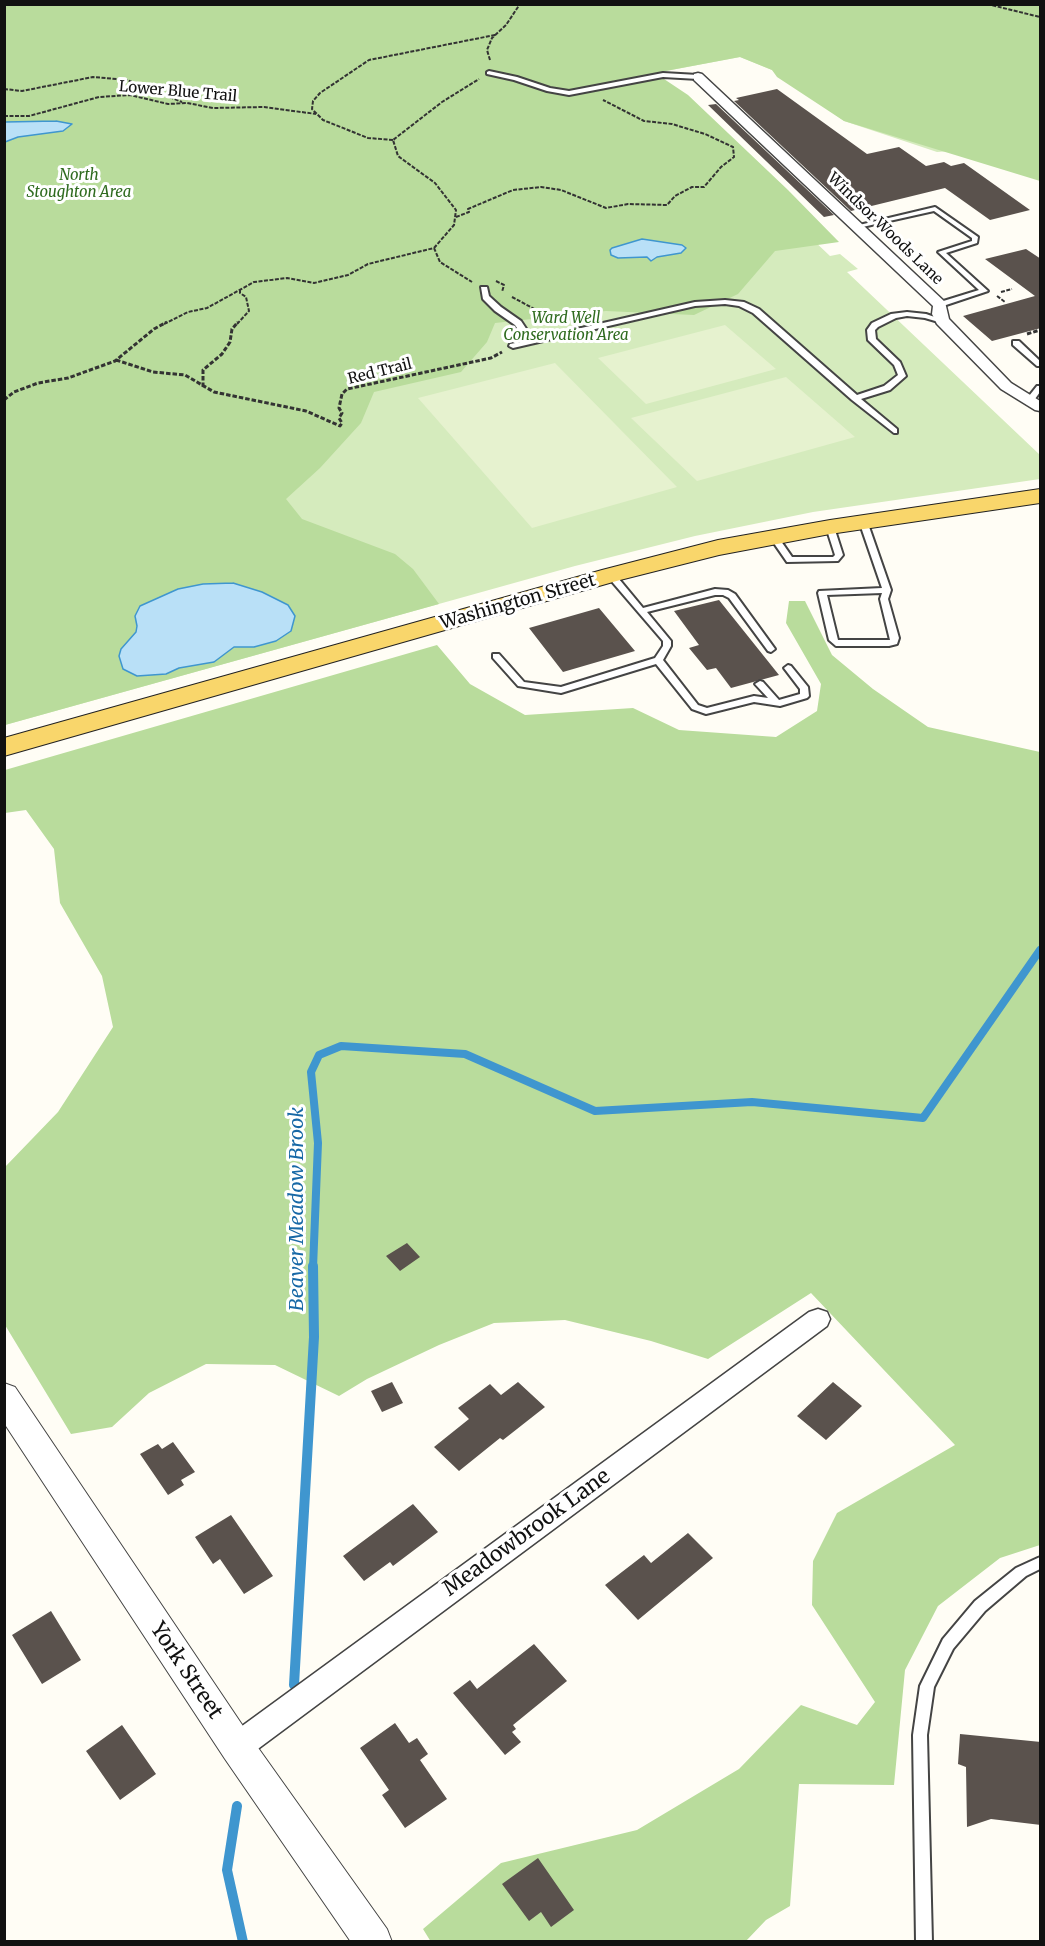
<!DOCTYPE html>
<html>
<head>
<meta charset="utf-8">
<style>
	body { margin:0 }
	#map { position:relative; width:1045px; height:1946px; overflow:hidden; background:#fffdf5; font-family:Merriweather,serif }
	canvas { display:block }
	.frame { position:absolute; inset:0; border:6px solid #111; pointer-events:none }
</style>
</head>
<body>
<div id="map">
<canvas width="1045" height="1946"></canvas>
<div class="frame"></div>
</div>
<script>
const ctx = document.querySelector('canvas').getContext('2d');
ctx.lineJoin = 'round';
function fill(path, color) {
  ctx.fillStyle = color;
  ctx.fill(path, 'evenodd');
}
function poly(rows) {
  const path = new Path2D();
  for (const r of rows) {
    path.moveTo(r[0], r[1]);
    for (let i = 2; i < r.length; i += 2) path.lineTo(r[i], r[i + 1]);
  }
  return path;
}
function trace(path, color, width, dash) {
  ctx.strokeStyle = color;
  ctx.lineWidth = width;
  ctx.lineCap = dash ? 'butt' : 'round';
  ctx.setLineDash(dash || []);
  ctx.stroke(path);
}
function write(font, color, halo, rows, align = 'center') {
  ctx.font = font + ' Merriweather,serif';
  ctx.lineWidth = 6;
  ctx.setLineDash([]);
  ctx.textBaseline = 'middle';
  ctx.strokeStyle = halo;
  ctx.fillStyle = color;
  for (const [text, x, y, turn = 0] of rows) {
    ctx.save();
    ctx.translate(x, y);
    ctx.rotate((+turn || 0) * Math.PI / 180);
    ctx.textAlign = isNaN(turn) ? turn : align;
    if (halo) ctx.strokeText(text, 0, 0);
    ctx.fillText(text, 0, 0);
    ctx.restore();
  }
}
fill(poly([
	[5,5,1040,5,1040,145,937,152,844,121,772,70,740,57,634,77,694,127,830,256,840,254,858,269,847,272,1040,455,1040,479,813,512,695,536,575,566,5,725]
]), '#d5ebbd');
fill(poly([
	[5,5,1040,5,1040,181,844,121,777,77,772,70,740,57,655,73,688,95,788,190,839,242,775,251,738,294,694,315,606,311,495,323,487,342,461,372,374,392,361,423,320,468,286,499,302,519,395,554,413,569,439,604,5,725],
	[789,601,805,601,832,655,873,689,928,727,1040,752,1040,1545,1000,1558,938,1606,905,1670,894,1785,799,1784,790,1906,766,1920,746,1941,431,1942,423,1929,501,1863,637,1830,739,1769,801,1705,857,1725,875,1702,812,1605,813,1561,837,1513,955,1445,811,1293,708,1359,651,1341,565,1320,494,1323,439,1345,367,1379,339,1396,275,1365,206,1364,149,1393,112,1427,71,1434,5,1325,5,1167,58,1112,113,1027,102,976,60,903,54,849,26,810,5,813,5,770,437,645,470,684,525,715,633,708,679,730,776,737,817,711,821,684,786,623]
]), '#b9dc9c');
fill(poly([
	[725,325,776,369,646,404,598,358],
	[555,363,677,487,532,528,418,398],
	[786,377,855,437,697,481,631,418]
]), '#e6f2cf');
const water = poly([
	[56,121,72,124,63,131,18,137,5,142,5,122,56,121],
	[642,239,682,245,686,248,681,253,657,257,651,261,647,257,618,258,611,255,610,250,612,248,642,239],
	[233,583,262,592,288,605,295,616,291,631,276,641,254,647,234,647,214,662,179,668,166,674,137,676,123,669,119,656,121,649,136,632,137,626,135,616,140,606,178,589,203,584,233,583]
]);
fill(water, '#b9e0f7');
trace(water, '#3f96cf', 1.5);
trace(poly([
	[313,1268,318,1143,311,1072,319,1055,341,1046,465,1054,595,1111,752,1102,923,1118,1040,950]
]), '#3f96cf', 8);
trace(poly([
	[294,1685,314,1337,313,1266],
	[237,1806,227,1870,243,1942]
]), '#3f96cf', 10);
fill(poly([
	[777,89,867,154,899,147,926,166,944,162,951,166,964,163,1030,210,990,220,945,188,851,211,734,101,739,100,736,98],
	[716,104,834,215,824,217,708,105],
	[1026,249,1041,259,1041,328,992,341,963,316,1035,296,985,259],
	[719,600,779,675,731,688,716,668,707,670,689,648,699,645,674,611],
	[599,608,635,651,563,672,529,628],
	[407,1243,420,1257,400,1271,386,1256],
	[392,1382,403,1403,382,1412,371,1391],
	[518,1382,545,1407,503,1440,500,1438,459,1471,434,1447,469,1419,458,1408,490,1384,501,1395],
	[833,1382,862,1406,826,1440,797,1416],
	[173,1442,195,1472,181,1480,184,1485,168,1495,140,1454,158,1444,162,1449],
	[413,1504,438,1532,393,1566,390,1562,364,1581,343,1556],
	[231,1515,273,1576,244,1594,220,1559,213,1564,195,1537],
	[688,1533,713,1558,638,1620,605,1585,644,1555,651,1563],
	[51,1611,81,1660,42,1684,12,1635],
	[534,1644,567,1681,513,1725,516,1729,512,1732,521,1742,505,1755,453,1693,470,1680,477,1689],
	[395,1723,409,1743,417,1738,428,1754,420,1760,447,1799,405,1828,382,1795,389,1790,360,1748],
	[122,1725,156,1774,120,1800,86,1751],
	[960,1734,1041,1742,1041,1825,991,1819,967,1827,966,1767,958,1764],
	[538,1858,574,1910,551,1927,541,1912,529,1921,502,1884]
]), '#5a524d');
const service = poly([
	[489,71,517,77,550,88,569,91,663,73,698,75,701,77,698,79,663,77,569,95,547,91,514,80,487,74,487,72,489,71],
	[935,207,978,237,977,243,946,253,988,291,940,307,937,307,937,303,979,290,938,252,972,241,972,238,934,211,858,228,855,226,935,207],
	[481,287,487,287,489,296,501,307,521,321,533,339,695,302,725,300,744,302,759,309,857,395,884,386,898,375,894,365,868,340,867,330,872,323,891,314,907,312,926,314,946,321,942,323,925,318,907,316,896,318,878,327,875,330,876,339,900,362,906,376,890,390,861,399,897,429,897,433,894,433,852,400,753,313,739,306,725,304,695,306,513,348,509,346,510,344,526,341,515,325,495,311,483,299,481,287],
	[1013,341,1019,341,1040,361,1040,366,1037,366,1013,345,1013,341],
	[1037,386,1040,386,1040,392,1032,403,1026,403,1025,401,1037,386],
	[860,519,863,519,867,521,891,590,888,599,899,638,897,644,889,646,836,646,829,640,818,593,819,591,882,588,859,521,860,519],
	[882,593,880,599,890,640,838,640,827,595,882,593],
	[827,525,830,525,834,527,843,555,838,561,787,562,769,536,773,533,776,534,792,557,833,557,835,555,826,527,827,525],
	[611,572,614,573,643,608,715,589,728,590,735,594,775,649,771,652,768,651,729,598,723,595,715,595,647,612,671,641,671,646,663,660,698,705,707,708,754,696,768,698,755,684,760,681,763,682,779,700,800,694,800,689,784,668,788,665,791,666,808,687,809,696,807,698,780,706,754,702,706,714,692,709,656,664,561,693,518,686,493,658,493,654,499,654,524,682,561,687,655,658,663,646,663,641,608,577,607,575,611,572],
	[1040,1557,1040,1569,1026,1576,985,1611,953,1649,934,1687,927,1735,932,1942,916,1942,913,1735,920,1686,943,1639,975,1601,1016,1568,1040,1557]
]);
const minor = poly([
	[698,73,702,74,945,302,949,319,1011,383,1040,401,1040,411,1035,410,1001,389,937,324,932,314,933,306,694,80,694,74,698,73],
	[818,1309,827,1312,830,1319,827,1326,247,1757,237,1761,227,1757,223,1747,227,1737,809,1312,818,1309]
]);
const tertiary = poly([
	[4,1383,15,1387,249,1735,387,1929,392,1942,351,1942,225,1759,4,1423,4,1383]
]);
const primary = poly([
	[1040,489,1040,503,830,534,719,555,620,580,4,756,4,738,602,570,718,540,830,520,1040,489]
]);
trace(service, '#444', 4);
trace(minor, '#444', 3);
trace(tertiary, '#444', 2);
trace(primary, '#222', 2);
trace(poly([
	[987,4,1040,17],
	[490,60,487,50,492,38,506,25,520,4],
	[4,89,22,91,93,77,127,80,182,102],
	[4,116,29,116,99,97,130,95,168,104,187,103,213,108,264,107,316,114],
	[393,140,368,138,323,120,312,109,313,101,320,93,369,60,495,35],
	[456,217,469,212,468,209,513,190,541,187,561,190,606,208,628,204,667,205,675,196,692,187,704,187,721,167,734,157,733,147,705,134,672,124,644,121,603,100],
	[434,248,454,225,456,210,435,183,398,156,393,140,442,102,479,79],
	[434,248,440,262,472,282],
	[496,281,504,285,502,292],
	[1001,292,1012,289],
	[997,296,1005,302],
	[512,297,540,312],
	[531,316,540,312],
	[164,324,188,312,207,308,254,282,287,278,314,283,348,275,368,264,434,248],
	[237,324,249,311,246,297,240,293,240,289]
]), '#333', 2, [4, 1.5]);
trace(poly([
	[1027,334,1040,330],
	[116,360,153,372,185,375,214,392,306,411,340,426,342,423,339,418,342,413,339,408,342,394,347,389,491,358,502,352],
	[203,387,203,370,222,354,230,342,232,329,238,322],
	[4,400,14,392,38,383,68,378,115,361,154,329,167,322]
]), '#333', 3, [4.5, 2]);
fill(service, '#fff');
fill(minor, '#fff');
fill(tertiary, '#fff');
fill(primary, '#f9d66b');
write('15px', '#111', '#fff', [
	["Lower Blue Trail",178,92,5],
	["Windsor Woods Lane",885,229,44],
	["Red Trail",380,372,-14]
]);
write('italic 15px', '#2f6b1f', '#fff', [
	["North",79,176],
	["Stoughton Area",79,193],
	["Ward Well",566,319],
	["Conservation Area",566,336]
]);
write('18px', '#111', '#fff', [
	["Washington Street",518,602,-16]
]);
write('italic 20px', '#1768a6', '#fff', [
	["Beaver Meadow Brook",297,1209,-90]
]);
write('21px', '#111', '#fff', [
	["Meadowbrook Lane",527,1533,-36],
	["York Street",186,1671,56]
]);
</script>
</body>
</html>
